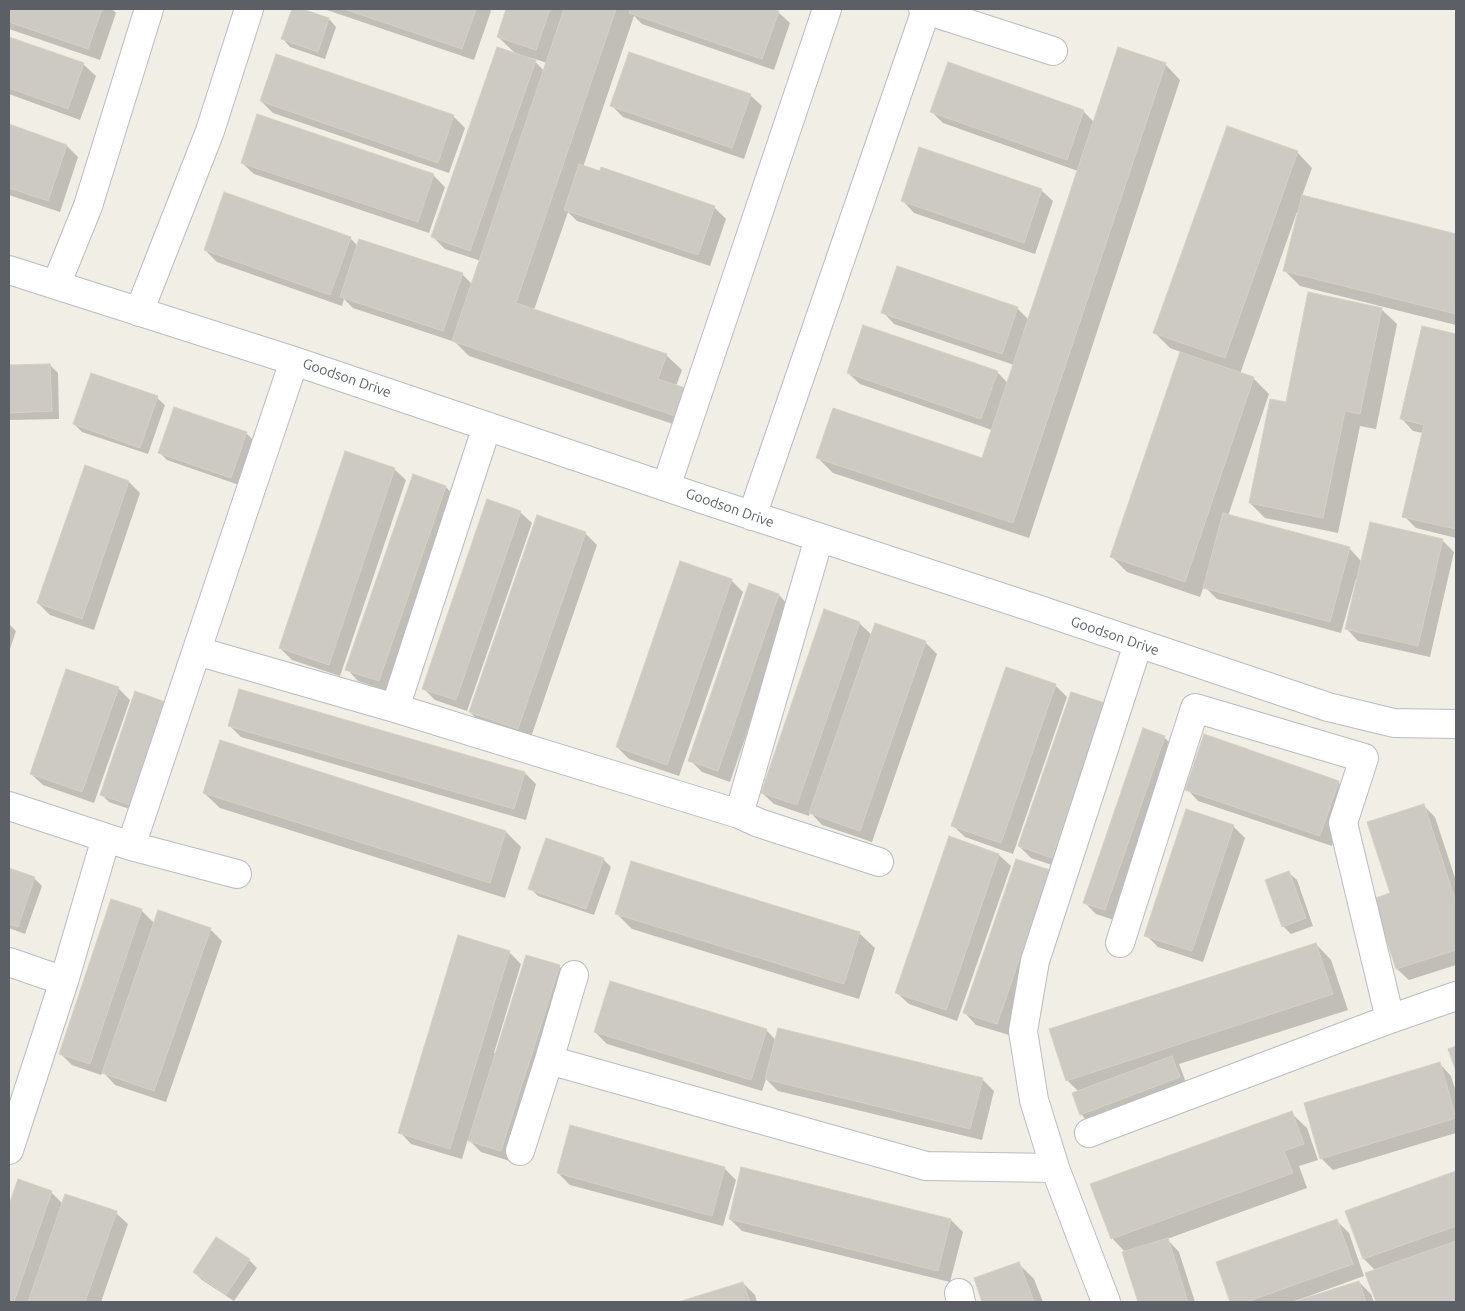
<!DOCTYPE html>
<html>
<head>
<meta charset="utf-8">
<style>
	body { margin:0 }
	#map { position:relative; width:1465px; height:1311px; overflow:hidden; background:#f0eee5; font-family:Ubuntu,sans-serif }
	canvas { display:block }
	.frame { position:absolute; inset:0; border:10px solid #5c6066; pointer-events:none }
</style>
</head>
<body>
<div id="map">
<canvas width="1465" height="1311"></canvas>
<div class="frame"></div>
</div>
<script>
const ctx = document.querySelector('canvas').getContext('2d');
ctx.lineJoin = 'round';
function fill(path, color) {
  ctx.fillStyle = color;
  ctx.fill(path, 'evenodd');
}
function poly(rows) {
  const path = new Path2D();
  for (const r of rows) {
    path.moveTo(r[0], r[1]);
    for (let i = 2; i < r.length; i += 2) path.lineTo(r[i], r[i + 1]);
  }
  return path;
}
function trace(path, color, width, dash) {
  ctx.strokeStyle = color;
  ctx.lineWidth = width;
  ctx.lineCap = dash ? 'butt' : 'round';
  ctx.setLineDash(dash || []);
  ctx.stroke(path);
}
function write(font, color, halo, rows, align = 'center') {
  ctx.font = font + ' Ubuntu,sans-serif';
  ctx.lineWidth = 4;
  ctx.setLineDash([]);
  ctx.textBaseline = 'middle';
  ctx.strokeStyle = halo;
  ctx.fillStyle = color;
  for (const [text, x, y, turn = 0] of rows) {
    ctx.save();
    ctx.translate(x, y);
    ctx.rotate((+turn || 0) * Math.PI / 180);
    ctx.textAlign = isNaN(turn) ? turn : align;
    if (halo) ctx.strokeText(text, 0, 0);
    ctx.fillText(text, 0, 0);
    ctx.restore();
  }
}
fill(poly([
	[9,9,112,9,116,13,100,60,9,29],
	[293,9,298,9,329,19,336,27,325,59,290,47,283,39],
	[324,9,489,9,491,11,474,60],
	[508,9,770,9,778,12,790,23,774,70,642,24,634,16,583,167,714,207,726,219,710,266,577,221,568,212,534,310,666,355,682,370,676,386,684,389,691,430,469,356,455,342,353,308,344,299,342,306,217,262,205,250,350,238,358,246,462,274,473,285,481,261,445,249,433,237,516,54,498,37],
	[532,58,547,63,544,71],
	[9,38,84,65,96,76,80,120,9,94],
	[1165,64,1180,80,1029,538,833,473,818,458,983,460,992,430,860,384,848,373,997,372,1008,383,1014,365,894,324,883,312,1017,308,1029,320,1078,171,943,123,932,112,1083,111,1094,122],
	[750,95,762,106,744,159,623,117,612,106],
	[261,101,453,116,465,128,449,173,273,113],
	[9,126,67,146,78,157,60,212,9,195],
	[1297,152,1312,168,1302,196,1456,235,1456,325,1300,286,1284,270,1299,212,1297,212,1240,374,1253,378,1269,394,1228,516,1349,548,1362,562,1442,540,1454,552,1430,657,1358,641,1347,629,1358,580,1356,579,1341,633,1217,599,1204,586,1200,597,1127,572,1112,557,1181,352,1170,348,1155,333],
	[242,163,433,175,445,187,429,233,254,174],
	[1041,190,1053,201,1035,254,914,213,903,201],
	[1381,309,1397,324,1376,429,1360,426,1338,533,1265,518,1250,503,1287,404],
	[1423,327,1456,335,1456,538,1416,528,1404,516,1423,433,1413,431,1402,419],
	[50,365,58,373,59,419,9,420,9,366],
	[157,398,165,405,148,454,82,432,74,424],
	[246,433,254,441,239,485,167,460,159,452],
	[394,469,406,480,340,676,292,660,280,648],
	[413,476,446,487,457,499,391,692,358,681,347,669],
	[129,482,140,493,94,630,50,615,38,603],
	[520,512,532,523,467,711,435,700,423,688],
	[585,533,597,545,530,740,482,724,470,712],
	[731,580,743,592,679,776,629,759,617,747],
	[779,595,790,607,730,782,702,772,690,760],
	[859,623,872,635,925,642,937,654,872,842,822,825,810,812,809,816,774,804,762,793],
	[9,624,16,631,9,652],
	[1055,685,1067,697,1013,854,965,837,953,826],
	[118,688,130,700,94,803,43,785,31,774],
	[136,693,141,813,109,802,101,794],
	[1104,704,1064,869,1031,858,1019,846],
	[230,726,525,773,536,784,526,820,241,737],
	[1164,737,1176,749,1117,921,1096,914,1084,902],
	[1338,782,1350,794,1332,846,1198,801,1187,789],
	[204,793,506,832,521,847,505,898,220,808],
	[1423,805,1435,817,1456,881,1456,965,1409,980,1397,969,1375,900,1392,894],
	[1233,826,1245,838,1203,962,1158,947,1146,935],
	[950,838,999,855,1011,866,957,1021,909,1004,897,993],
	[603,859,611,867,594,915,538,896,530,888],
	[9,869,34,878,42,886,25,934,9,928],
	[1049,872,1061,883,1009,1035,976,1025,965,1013],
	[1289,873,1297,880,1313,926,1291,934,1283,926],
	[141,910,155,924,210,929,222,941,166,1102,115,1085,103,1072,101,1075,72,1065,60,1053],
	[616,913,859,933,875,948,859,999,632,929],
	[1316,944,1331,960,1348,1010,1179,1064,1187,1085,1088,1122,1081,1114,1079,1092,1067,1080],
	[509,952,521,964,494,1053,497,1054,559,966,571,978,513,1162,481,1152,468,1139,462,1159,411,1144,400,1132],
	[766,1030,776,1040,982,1079,994,1091,982,1140,778,1091,766,1079,762,1091,607,1044,595,1032],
	[1440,1064,1451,1076,1456,1092,1456,1133,1333,1170,1321,1158],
	[1291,1113,1307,1128,1318,1160,1299,1166,1307,1188,1167,1239,1179,1252,1195,1302,1139,1302,1124,1253,1126,1253,1112,1238],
	[724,1168,736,1180,723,1226,570,1185,558,1173],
	[742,1168,951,1220,963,1232,950,1282,742,1231,730,1219],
	[1456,1173,1456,1302,1377,1302,1367,1274,1376,1271,1364,1259,1347,1212],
	[19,1181,51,1192,63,1204,116,1213,128,1224,101,1302,9,1302,9,1209],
	[1337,1221,1349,1233,1364,1276,1295,1301,1295,1302,1232,1302,1218,1263],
	[216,1239,249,1260,257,1268,234,1301,202,1280,194,1272],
	[1019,1264,1034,1279,1043,1302,984,1302,975,1279],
	[1359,1282,1371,1294,1374,1302,1297,1302],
	[743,1283,755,1295,757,1302,682,1302]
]), '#0003');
const building = poly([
	[9,9,102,9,88,49,9,22,9,9],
	[292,9,302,9,329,18,318,52,281,39,292,9],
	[344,9,476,9,462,49,344,9],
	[506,9,550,9,536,50,497,37,506,9],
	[564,9,616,9,516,303,667,354,658,379,685,388,675,416,452,341,564,9],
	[630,9,774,9,779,11,762,59,629,13,630,9],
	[9,37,84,63,68,109,9,88,9,37],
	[497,47,536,60,470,251,431,237,497,47],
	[1118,47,1166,63,1013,523,816,458,833,408,982,458,1118,47],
	[629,52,751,94,732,148,610,106,629,52],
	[276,54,454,115,438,163,260,101,276,54],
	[948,62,1084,110,1067,160,930,112,948,62],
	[257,114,434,174,418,222,241,163,257,114],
	[9,124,67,145,48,201,9,188,9,124],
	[1227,126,1298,151,1225,358,1153,333,1227,126],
	[919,147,1042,189,1024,243,901,201,919,147],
	[579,164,600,171,601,167,715,206,698,255,564,210,579,164],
	[224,192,351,237,330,295,204,250,224,192],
	[1302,195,1456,234,1456,314,1283,271,1302,195],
	[359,239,463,273,443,331,340,297,359,239],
	[897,266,1018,307,1002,354,881,313,897,266],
	[1308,292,1382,308,1360,414,1345,411,1323,518,1249,503,1270,399,1286,402,1308,292],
	[863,325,998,371,981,419,847,373,863,325],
	[1422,326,1456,334,1456,529,1402,517,1424,425,1400,419,1422,326],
	[1180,352,1254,377,1185,582,1110,557,1180,352],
	[50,364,52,411,9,413,9,365,50,364],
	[91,373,158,396,140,448,73,424,91,373],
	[174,407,247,432,231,478,158,453,174,407],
	[345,451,395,468,329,665,279,648,345,451],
	[85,465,129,481,82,619,37,603,85,465],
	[413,474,446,486,379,681,345,670,413,474],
	[487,499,521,511,456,700,422,689,487,499],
	[1223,513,1350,547,1330,622,1203,588,1223,513],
	[537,515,586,532,518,729,469,712,537,515],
	[1370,522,1443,539,1418,646,1345,629,1370,522],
	[680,561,732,579,667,765,616,747,680,561],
	[749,583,779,594,718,771,688,761,749,583],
	[824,609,860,622,797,805,761,793,824,609],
	[875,623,926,641,860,831,809,813,875,623],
	[1006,667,1056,684,1001,843,951,826,1006,667],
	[66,669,119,687,82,792,30,774,66,669],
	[239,689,525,772,514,809,228,726,239,689],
	[135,691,168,703,133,806,100,795,135,691],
	[1071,692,1105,703,1052,858,1018,846,1071,692],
	[1143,728,1165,736,1105,910,1083,903,1143,728],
	[1204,734,1339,781,1320,836,1185,790,1204,734],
	[220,740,506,831,490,883,203,793,220,740],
	[1424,804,1456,902,1456,950,1396,969,1373,899,1390,893,1367,822,1424,804],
	[1186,809,1234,825,1192,951,1144,936,1186,809],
	[949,836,999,854,946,1010,895,993,949,836],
	[546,838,604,858,586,909,528,889,546,838],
	[1016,859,1050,870,997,1024,963,1013,1016,859],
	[631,861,860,932,844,984,615,914,631,861],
	[9,868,35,877,18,927,9,924,9,868],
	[1289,871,1306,918,1282,927,1265,880,1289,871],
	[111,899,142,909,90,1064,59,1054,111,899],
	[158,910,211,928,154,1091,102,1073,158,910],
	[458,935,510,951,450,1149,398,1133,458,935],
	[1316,943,1333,994,1066,1081,1049,1029,1316,943],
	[526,955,560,965,501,1151,468,1141,526,955],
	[610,981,767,1029,751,1080,594,1032,610,981],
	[778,1028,983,1078,970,1129,765,1079,778,1028],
	[1456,1046,1456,1071,1448,1049,1456,1046],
	[1172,1056,1180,1077,1080,1115,1072,1093,1172,1056],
	[1440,1062,1456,1118,1320,1159,1304,1103,1440,1062],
	[1292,1111,1304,1144,1284,1151,1293,1173,1111,1239,1090,1184,1292,1111],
	[570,1125,725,1167,712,1216,557,1173,570,1125],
	[741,1167,951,1219,938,1271,729,1219,741,1167],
	[1456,1171,1456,1226,1363,1259,1345,1211,1456,1171],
	[18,1179,52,1191,14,1302,9,1302,9,1205,18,1179],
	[65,1194,117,1211,85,1302,28,1302,65,1194],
	[1337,1219,1353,1264,1246,1302,1230,1302,1216,1262,1337,1219],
	[216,1237,250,1259,226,1295,193,1272,216,1237],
	[1168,1238,1188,1302,1138,1302,1122,1252,1168,1238],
	[1456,1241,1456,1300,1451,1302,1376,1302,1365,1273,1456,1241],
	[1019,1262,1034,1302,982,1302,974,1278,1019,1262],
	[1359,1281,1366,1302,1293,1302,1359,1281],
	[743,1282,750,1302,678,1302,743,1282]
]);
fill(building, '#cdcac3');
trace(building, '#d5d0c2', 1);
const minor = poly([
	[926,10,1053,51],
	[9,270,294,361,702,499,1037,609,1328,707,1394,723,1456,724],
	[56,285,88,206,149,9],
	[139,312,210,131,249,9],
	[666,487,827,9],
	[752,516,926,10,923,9],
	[197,651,395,708,739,814,819,538],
	[395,708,487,426],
	[9,806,131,846,294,361],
	[739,814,759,823,879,862],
	[131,846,237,874],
	[1120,943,1195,708,1364,758,1343,823,1390,1019],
	[9,962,64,981],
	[574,975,549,1060,926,1166,1055,1168],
	[1089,1133,1390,1019,1456,996],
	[9,1150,64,981,106,838],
	[520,1151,549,1060],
	[959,1293,961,1302],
	[1106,1302,1055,1168,1034,1100,1023,1031,1035,961,1138,644]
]);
trace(minor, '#b9bcc1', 30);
trace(minor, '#fff', 28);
write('14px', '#5c6066', '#fff', [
	["Goodson Drive",347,378,19],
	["Goodson Drive",730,508,19],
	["Goodson Drive",1115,636,19]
]);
</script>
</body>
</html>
